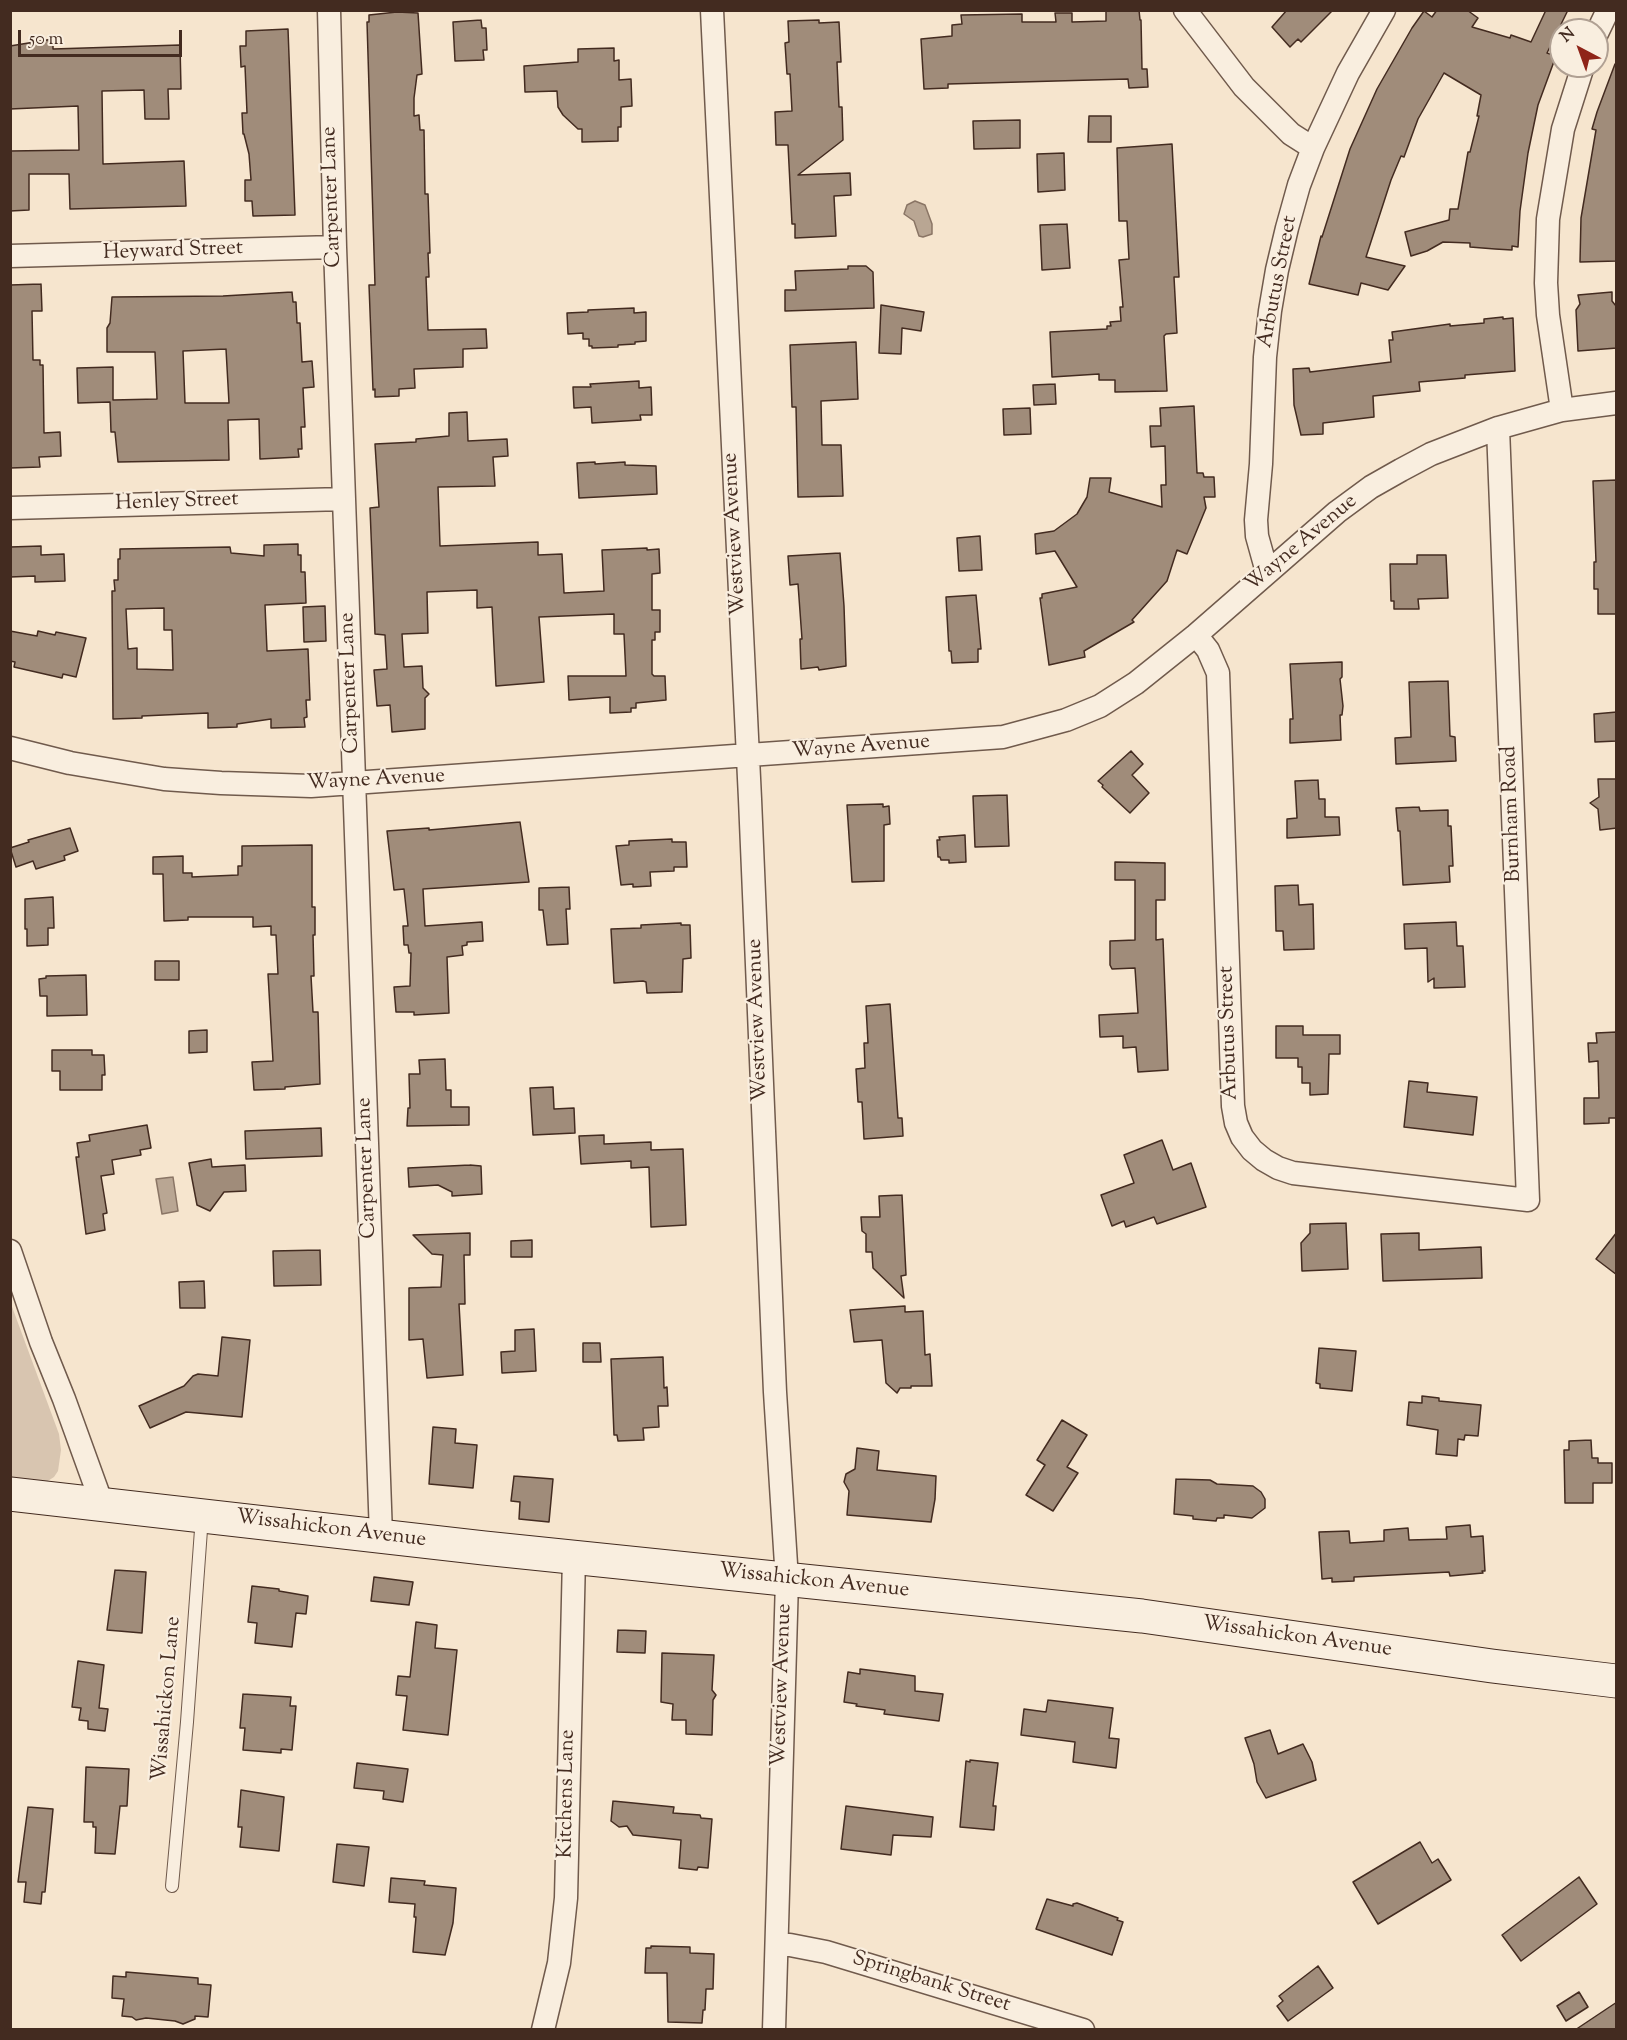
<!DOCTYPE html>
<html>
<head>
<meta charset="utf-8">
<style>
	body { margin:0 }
	#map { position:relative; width:1627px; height:2040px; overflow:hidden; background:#f6e5ce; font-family:"Sorts Mill Goudy",serif }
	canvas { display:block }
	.frame { position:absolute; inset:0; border:12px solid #432b20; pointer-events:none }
	.north { position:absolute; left:1549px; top:18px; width:60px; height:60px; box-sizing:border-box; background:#f9eedf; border:2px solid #b0a093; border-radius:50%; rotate:319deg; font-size:16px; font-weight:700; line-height:24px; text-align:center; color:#432b20 }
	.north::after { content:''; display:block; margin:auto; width:21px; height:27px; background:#8f2418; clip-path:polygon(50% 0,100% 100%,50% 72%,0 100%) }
	.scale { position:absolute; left:18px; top:30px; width:164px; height:27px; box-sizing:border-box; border:3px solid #432b20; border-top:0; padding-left:8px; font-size:18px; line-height:21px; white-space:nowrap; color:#432b20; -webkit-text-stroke:4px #f9eedf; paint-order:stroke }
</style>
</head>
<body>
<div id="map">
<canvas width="1627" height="2040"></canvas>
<div class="frame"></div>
<div class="north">N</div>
<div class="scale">50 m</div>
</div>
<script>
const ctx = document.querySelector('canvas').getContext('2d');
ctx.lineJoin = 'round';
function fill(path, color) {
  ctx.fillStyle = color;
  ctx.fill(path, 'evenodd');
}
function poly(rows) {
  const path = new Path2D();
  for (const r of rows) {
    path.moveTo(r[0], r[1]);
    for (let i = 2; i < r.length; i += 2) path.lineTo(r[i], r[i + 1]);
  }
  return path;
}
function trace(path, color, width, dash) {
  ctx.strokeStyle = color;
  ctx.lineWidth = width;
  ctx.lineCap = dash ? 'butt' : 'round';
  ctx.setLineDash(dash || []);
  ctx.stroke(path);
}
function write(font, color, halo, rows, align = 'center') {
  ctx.font = font + ' "Sorts Mill Goudy",serif';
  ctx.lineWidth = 4.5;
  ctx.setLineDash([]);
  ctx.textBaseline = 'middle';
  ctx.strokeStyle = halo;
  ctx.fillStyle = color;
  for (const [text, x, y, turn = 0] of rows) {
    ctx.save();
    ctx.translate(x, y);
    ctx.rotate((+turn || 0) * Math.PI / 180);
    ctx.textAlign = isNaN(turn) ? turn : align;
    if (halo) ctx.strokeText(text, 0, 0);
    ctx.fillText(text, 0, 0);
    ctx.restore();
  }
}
fill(poly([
	[11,1304,59,1434,61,1450,58,1471,54,1477,43,1484,11,1481]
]), '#d8c5b0');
const water = poly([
	[915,201,925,205,932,224,932,234,923,237,919,236,914,221,904,214,907,205,915,201],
	[173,1177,178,1211,162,1214,156,1179,173,1177]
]);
fill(water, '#b9a693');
trace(water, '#8a7565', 1.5);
const building = poly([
	[1106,10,1139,10,1140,20,1141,20,1142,69,1147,69,1148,87,1129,88,1128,79,948,84,948,88,924,89,921,39,952,36,952,25,962,24,961,15,1022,14,1022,22,1056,22,1055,13,1072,13,1072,22,1106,21,1106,10],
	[1287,10,1333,10,1301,42,1298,39,1290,47,1272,27,1287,10],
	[1437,10,1467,10,1478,18,1472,27,1510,38,1511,35,1531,42,1546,10,1568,10,1547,53,1556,56,1538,105,1528,153,1520,211,1518,247,1512,246,1512,250,1495,249,1470,247,1470,243,1443,242,1427,251,1411,256,1405,232,1449,220,1450,209,1458,209,1468,152,1470,152,1479,116,1477,116,1481,95,1444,73,1418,119,1404,157,1401,156,1391,180,1366,257,1405,266,1388,290,1361,283,1358,295,1309,284,1321,236,1322,237,1350,149,1377,89,1412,28,1424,11,1432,17,1437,10],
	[397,12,418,13,422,74,417,75,414,98,414,116,419,115,420,130,424,130,425,194,428,194,430,253,428,253,429,277,426,277,428,330,486,329,487,348,463,349,463,367,414,369,415,388,399,389,399,396,375,397,375,389,373,390,369,285,375,285,367,22,369,22,369,15,397,12],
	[481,20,482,28,486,28,487,50,483,50,484,60,455,61,453,22,481,20],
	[819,20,819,23,839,22,841,62,837,62,839,107,842,107,843,140,798,175,850,173,851,195,834,196,836,236,795,238,795,224,792,224,788,145,776,145,775,112,792,111,790,74,787,74,785,43,789,42,788,21,819,20],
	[288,29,295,215,253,216,252,201,245,201,245,180,251,180,249,154,244,134,243,134,242,113,247,113,245,66,241,67,240,46,246,46,246,31,288,29],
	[53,39,53,49,180,45,181,89,168,89,169,119,145,119,144,90,102,91,103,164,184,161,186,206,70,209,69,174,29,174,29,210,10,211,10,151,79,150,78,106,10,109,10,46,53,39],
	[614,48,614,61,619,60,619,80,631,79,632,106,621,107,621,127,618,127,618,141,582,142,582,129,578,129,563,115,558,107,557,91,525,92,524,66,578,62,578,49,614,48],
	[1615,64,1617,64,1617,261,1580,262,1581,218,1596,130,1592,129,1597,112,1615,64],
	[1089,116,1111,116,1111,142,1088,142,1089,116],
	[1020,120,1020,148,974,149,973,121,1020,120],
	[1172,144,1179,277,1174,277,1177,333,1166,334,1164,336,1167,391,1115,392,1115,380,1099,380,1099,374,1052,377,1050,332,1107,329,1107,326,1111,326,1110,322,1121,321,1120,307,1123,307,1119,260,1129,259,1127,221,1119,221,1117,148,1172,144],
	[1064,153,1065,190,1038,192,1037,154,1064,153],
	[1067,224,1070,268,1042,270,1040,225,1067,224],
	[848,266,866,266,873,272,874,308,785,311,785,290,796,290,795,271,848,269,848,266],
	[41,284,42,311,32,311,33,360,40,360,40,365,43,365,44,433,60,432,61,456,39,457,40,467,10,468,10,285,41,284],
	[292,292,293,302,296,302,297,323,300,323,302,362,312,361,314,387,303,388,305,427,301,427,302,449,298,449,299,457,260,459,259,419,228,420,229,460,118,462,115,432,111,432,110,402,78,403,77,368,113,367,113,400,157,399,155,352,107,352,107,328,110,323,112,297,223,296,292,292],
	[226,349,229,403,185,403,183,351,226,349],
	[1612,292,1612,301,1616,306,1617,311,1617,348,1578,351,1576,310,1580,304,1578,295,1612,292],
	[881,305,924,312,921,331,902,328,901,354,879,353,881,305],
	[634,308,634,313,646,312,646,341,635,342,635,344,618,345,618,347,592,348,592,346,589,346,589,339,583,339,583,333,568,334,567,313,588,312,588,310,634,308],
	[1503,317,1503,319,1513,318,1515,371,1465,375,1465,378,1419,382,1420,391,1373,396,1374,417,1323,423,1323,434,1301,435,1294,405,1293,369,1309,368,1310,372,1391,362,1389,340,1393,340,1392,332,1450,324,1450,326,1484,323,1484,319,1503,317],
	[856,342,858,399,821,401,822,445,841,445,843,496,798,497,796,407,792,407,790,345,856,342],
	[639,381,639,388,651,387,652,415,640,415,641,420,592,423,591,407,574,408,573,387,591,387,590,384,639,381],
	[1055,384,1056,404,1034,405,1033,385,1055,384],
	[1194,406,1197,473,1203,473,1204,477,1214,477,1215,497,1204,497,1206,508,1187,554,1177,550,1167,581,1132,620,1134,622,1084,651,1085,657,1049,665,1040,598,1042,598,1042,594,1077,587,1055,551,1036,554,1035,534,1054,531,1077,514,1087,497,1090,478,1111,478,1109,492,1162,507,1161,485,1166,485,1165,446,1151,447,1150,426,1161,426,1160,408,1194,406],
	[1030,408,1031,434,1004,435,1003,409,1030,408],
	[467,412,468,441,507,439,508,456,493,457,495,486,438,487,440,546,538,542,538,555,562,554,564,593,604,591,602,550,647,548,647,550,659,549,660,573,652,574,652,610,660,610,660,632,655,632,655,640,652,640,652,674,654,676,665,676,666,700,636,703,636,708,631,708,631,712,610,713,610,697,569,700,568,676,626,676,624,634,614,634,614,614,539,617,544,682,496,686,492,607,477,608,477,590,427,592,428,633,402,634,404,667,422,666,423,688,429,694,425,698,425,729,392,732,390,705,377,706,374,670,387,669,385,635,375,634,370,508,379,507,375,444,416,442,416,439,449,436,449,413,467,412],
	[595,462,595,464,625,462,625,465,656,466,657,494,579,498,577,463,595,462],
	[1617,480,1617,614,1598,614,1598,589,1594,589,1594,562,1596,562,1593,481,1617,480],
	[980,536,982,570,959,571,957,538,980,536],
	[298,544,298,555,301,555,301,572,305,572,306,603,265,605,267,651,308,649,310,700,306,700,307,717,304,718,305,727,271,728,271,719,237,724,237,727,208,728,208,713,142,716,142,718,113,719,112,591,115,591,114,580,118,580,118,559,120,559,120,549,230,547,231,553,264,556,264,545,298,544],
	[164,608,164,630,172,630,173,670,137,669,137,648,128,649,126,609,164,608],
	[41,546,41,555,64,554,65,581,35,582,35,576,10,577,10,547,41,546],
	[840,553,844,606,846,666,819,670,818,667,801,669,800,639,802,639,798,584,790,585,788,556,840,553],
	[1417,555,1446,555,1448,598,1418,599,1419,609,1394,609,1394,601,1391,601,1390,564,1417,564,1417,555],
	[976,595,981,649,978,649,978,662,952,663,951,651,949,651,946,597,976,595],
	[325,606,326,641,304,642,303,607,325,606],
	[10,631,37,636,38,631,55,635,56,632,86,638,76,677,63,674,62,678,14,667,15,662,10,661,10,631],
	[1342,662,1342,677,1340,679,1343,706,1342,715,1340,715,1341,740,1290,743,1290,719,1293,719,1290,664,1342,662],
	[1448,681,1450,736,1455,737,1456,761,1396,764,1395,738,1411,737,1409,682,1448,681],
	[1617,712,1617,741,1595,742,1594,714,1617,712],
	[1131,751,1143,764,1132,775,1149,793,1130,813,1102,787,1103,785,1098,781,1131,751],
	[1598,779,1617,779,1617,828,1600,830,1598,809,1590,803,1599,797,1598,779],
	[1318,780,1319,799,1325,799,1325,817,1339,817,1340,835,1287,838,1287,819,1297,818,1295,781,1318,780],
	[1007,795,1009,846,975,847,973,796,1007,795],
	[883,804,883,807,889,806,890,824,884,825,884,881,852,882,847,805,883,804],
	[1419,807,1420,811,1448,810,1448,826,1451,826,1453,866,1449,866,1450,882,1403,885,1400,831,1398,831,1396,808,1419,807],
	[520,822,529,882,423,889,425,926,482,922,483,941,467,942,467,945,462,946,463,955,447,957,449,1013,414,1015,414,1012,396,1012,394,987,410,986,411,953,409,953,408,945,404,945,403,926,408,926,404,889,394,890,387,831,429,828,429,830,520,822],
	[70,828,78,851,64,856,65,860,36,869,33,861,16,867,10,848,29,842,28,840,70,828],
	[965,835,966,862,949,863,949,860,941,860,940,857,938,857,937,840,940,840,939,837,965,835],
	[672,839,672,842,686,842,687,867,674,867,674,871,650,872,651,886,633,887,633,884,621,885,616,846,629,845,629,841,672,839],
	[312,845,312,907,315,907,315,935,313,935,314,976,311,976,313,1012,318,1012,320,1084,285,1087,285,1089,254,1090,252,1062,273,1061,268,974,278,974,276,935,271,935,271,926,253,927,253,917,188,917,188,920,164,921,163,874,153,874,153,857,183,856,183,873,192,873,192,877,238,875,238,866,242,866,242,846,312,845],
	[1115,862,1165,863,1165,900,1156,900,1156,940,1163,939,1168,1070,1138,1072,1136,1047,1123,1048,1123,1036,1100,1037,1099,1015,1138,1013,1135,968,1112,969,1110,965,1110,941,1135,940,1135,880,1115,880,1115,862],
	[1298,885,1299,905,1313,904,1314,949,1284,950,1283,931,1276,931,1275,886,1298,885],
	[569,887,570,909,566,909,568,944,547,945,543,910,539,910,539,888,569,887],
	[53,897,54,928,48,928,48,945,27,946,27,929,25,929,25,899,53,897],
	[1456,922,1457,946,1463,946,1465,987,1434,988,1434,978,1428,982,1427,948,1405,949,1404,924,1456,922],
	[681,923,681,925,690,925,691,958,683,959,682,992,647,993,646,982,643,981,614,983,611,929,641,928,641,925,681,923],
	[155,961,179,961,179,980,155,980,155,961],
	[86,975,87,1015,47,1016,47,996,40,996,39,979,46,978,46,976,86,975],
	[890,1004,898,1118,902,1118,903,1136,864,1139,862,1102,858,1102,856,1069,865,1068,864,1043,868,1043,866,1006,890,1004],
	[1276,1026,1303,1026,1303,1035,1340,1035,1340,1054,1329,1054,1328,1094,1310,1095,1310,1083,1302,1083,1302,1067,1298,1067,1298,1058,1276,1058,1276,1026],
	[207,1030,207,1052,189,1053,189,1031,207,1030],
	[1617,1032,1617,1118,1609,1118,1609,1123,1584,1124,1584,1098,1599,1098,1598,1061,1589,1062,1588,1043,1597,1043,1596,1033,1617,1032],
	[52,1050,92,1050,92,1055,104,1055,105,1075,102,1075,102,1090,60,1090,60,1071,52,1071,52,1050],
	[445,1059,446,1090,451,1090,451,1107,469,1107,469,1125,407,1126,408,1108,410,1108,409,1074,420,1074,419,1060,445,1059],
	[1409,1081,1428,1083,1427,1092,1477,1097,1473,1135,1404,1127,1409,1081],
	[553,1087,554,1109,574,1108,575,1133,533,1135,530,1088,553,1087],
	[147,1125,151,1148,140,1150,141,1155,112,1160,114,1174,101,1176,107,1213,103,1214,105,1230,86,1234,76,1157,79,1157,77,1143,90,1141,89,1135,147,1125],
	[321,1128,322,1156,246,1159,245,1131,321,1128],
	[604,1135,604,1144,651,1142,651,1150,683,1149,686,1225,651,1227,649,1167,631,1168,631,1161,581,1164,579,1136,604,1135],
	[1162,1140,1173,1170,1191,1163,1206,1207,1157,1224,1154,1217,1126,1227,1124,1221,1112,1226,1101,1195,1134,1183,1124,1155,1162,1140],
	[211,1159,212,1167,245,1165,246,1191,224,1192,210,1211,197,1205,189,1163,211,1159],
	[470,1165,481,1166,482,1194,452,1196,452,1192,438,1185,409,1187,408,1168,470,1165],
	[902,1195,906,1275,901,1276,904,1298,873,1268,872,1252,866,1252,866,1234,862,1231,861,1217,880,1217,879,1196,902,1195],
	[1346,1223,1348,1269,1302,1271,1301,1243,1310,1233,1310,1224,1346,1223],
	[1617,1232,1617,1275,1596,1259,1617,1232],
	[470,1233,470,1255,464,1255,465,1304,459,1304,463,1375,427,1378,423,1339,409,1340,409,1288,441,1287,443,1255,432,1254,413,1235,470,1233],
	[1419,1233,1419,1250,1481,1247,1482,1278,1383,1281,1381,1234,1419,1233],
	[532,1240,532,1257,511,1257,511,1241,532,1240],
	[320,1250,321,1285,274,1286,273,1251,320,1250],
	[204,1281,205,1308,180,1308,179,1282,204,1281],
	[905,1306,905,1312,923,1311,925,1355,930,1354,932,1386,911,1386,911,1388,900,1388,897,1393,886,1383,882,1340,854,1342,850,1310,905,1306],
	[534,1329,536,1371,502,1373,501,1352,515,1351,515,1330,534,1329],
	[222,1337,250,1340,242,1417,186,1412,150,1428,139,1406,184,1386,193,1376,198,1374,218,1376,222,1337],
	[583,1343,600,1343,601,1362,583,1362,583,1343],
	[1319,1348,1356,1351,1352,1391,1320,1388,1320,1384,1316,1383,1319,1348],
	[663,1357,664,1388,667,1387,668,1406,658,1406,659,1427,643,1428,644,1440,618,1441,617,1435,614,1435,611,1359,663,1357],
	[1422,1396,1439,1398,1439,1401,1481,1405,1478,1436,1465,1435,1464,1440,1458,1439,1457,1456,1436,1454,1438,1430,1407,1425,1409,1402,1422,1403,1422,1396],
	[1062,1420,1087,1435,1067,1467,1078,1473,1053,1511,1026,1495,1045,1465,1037,1460,1062,1420],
	[433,1427,456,1429,455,1443,477,1445,473,1488,429,1484,433,1427],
	[1591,1440,1592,1458,1598,1458,1598,1463,1612,1463,1612,1483,1593,1483,1593,1503,1565,1503,1564,1450,1569,1450,1569,1441,1591,1440],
	[857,1448,879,1451,877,1470,936,1476,935,1499,931,1522,847,1515,849,1491,844,1482,846,1474,855,1469,857,1448],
	[514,1476,553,1479,549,1522,519,1519,520,1502,511,1501,514,1476],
	[1176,1479,1210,1480,1217,1484,1253,1486,1261,1492,1265,1499,1265,1508,1252,1518,1224,1515,1224,1518,1217,1518,1216,1521,1193,1519,1193,1516,1174,1514,1176,1479],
	[1470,1525,1471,1537,1483,1536,1485,1571,1482,1571,1483,1573,1450,1576,1449,1572,1354,1577,1354,1581,1332,1582,1332,1578,1322,1579,1319,1532,1349,1531,1350,1543,1384,1541,1384,1530,1408,1528,1409,1540,1447,1539,1446,1527,1470,1525],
	[115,1570,146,1572,142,1633,107,1630,115,1570],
	[374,1577,413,1582,409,1605,371,1601,374,1577],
	[252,1586,279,1589,279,1591,308,1596,306,1614,296,1613,292,1647,255,1643,257,1623,248,1622,252,1586],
	[416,1622,437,1625,435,1648,457,1650,448,1735,403,1730,407,1696,396,1695,398,1676,410,1677,416,1622],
	[618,1630,646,1631,645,1653,617,1652,618,1630],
	[662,1653,714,1655,712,1690,716,1695,713,1700,712,1735,686,1734,686,1720,672,1720,673,1704,661,1702,662,1653],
	[78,1661,104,1665,99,1708,108,1709,105,1731,88,1729,88,1721,79,1720,81,1708,72,1707,78,1661],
	[860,1669,915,1676,915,1691,943,1694,939,1721,884,1714,885,1710,856,1706,857,1704,844,1702,848,1672,860,1674,860,1669],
	[243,1694,291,1697,290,1706,296,1706,292,1750,281,1749,281,1753,243,1750,245,1728,240,1728,243,1694],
	[1048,1700,1113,1708,1109,1738,1119,1739,1116,1768,1073,1762,1075,1742,1021,1735,1024,1709,1046,1712,1048,1700],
	[1270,1730,1278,1754,1303,1744,1312,1762,1316,1780,1266,1798,1257,1782,1254,1764,1245,1738,1270,1730],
	[970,1760,998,1763,993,1806,996,1806,994,1830,960,1827,966,1761,970,1762,970,1760],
	[357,1763,408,1769,403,1802,383,1799,384,1791,354,1788,357,1763],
	[86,1767,129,1769,127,1806,120,1806,115,1854,95,1853,96,1827,93,1827,93,1822,84,1822,86,1767],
	[241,1790,284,1797,279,1851,240,1847,242,1827,238,1827,241,1790],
	[613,1801,674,1807,673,1813,700,1815,701,1818,712,1819,708,1868,698,1867,697,1870,679,1868,681,1840,633,1835,627,1826,619,1827,611,1821,613,1801],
	[846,1806,933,1817,931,1837,893,1835,891,1855,841,1849,846,1806],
	[28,1807,53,1809,45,1892,42,1892,41,1904,24,1902,26,1882,18,1882,28,1807],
	[1420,1842,1432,1863,1438,1859,1451,1880,1378,1924,1353,1882,1420,1842],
	[337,1844,369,1847,364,1886,333,1882,337,1844],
	[1579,1877,1597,1904,1521,1961,1502,1935,1579,1877],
	[391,1878,425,1881,424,1885,456,1888,453,1923,445,1955,413,1952,416,1917,414,1917,415,1904,389,1902,391,1878],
	[1047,1899,1073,1906,1073,1904,1077,1903,1118,1918,1117,1920,1123,1922,1112,1955,1036,1929,1047,1899],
	[651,1946,690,1947,690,1953,714,1954,713,1989,706,1989,705,2010,703,2010,702,2023,668,2022,667,1973,645,1973,646,1948,651,1948,651,1946],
	[1318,1966,1333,1988,1288,2021,1277,2006,1283,2001,1279,1996,1318,1966],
	[126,1972,198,1978,198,1984,211,1985,208,2017,195,2016,195,2019,183,2024,175,2021,146,2018,136,2020,132,2017,122,2016,124,1999,112,1998,113,1976,126,1977,126,1972],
	[1579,1992,1588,2007,1566,2021,1557,2006,1579,1992],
	[1617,2002,1617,2030,1575,2030,1617,2002]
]);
fill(building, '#a08c7a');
trace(building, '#432b20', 1.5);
const lane = poly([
	[172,1886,187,1722,202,1516]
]);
const street = poly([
	[329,10,335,247,381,1535],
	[712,10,750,799,775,1392,787,1580,774,2030],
	[1185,10,1244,87,1291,134,1313,148],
	[1597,33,1608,10],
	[10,256,335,247],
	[1562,410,1548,315,1546,283,1548,219,1563,129,1583,66],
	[10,508,344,499],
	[1267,572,1257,536,1256,520,1261,464,1265,357,1270,311,1277,270,1287,228,1299,185,1313,148,1348,73,1384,10],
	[1196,635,1208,650,1218,673,1233,1106,1236,1123,1242,1137,1252,1150,1264,1160,1278,1168,1293,1173,1528,1200,1498,428],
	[10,748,70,763,164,779,221,783,311,786,1003,737,1066,720,1100,706,1136,683,1196,635,1337,512,1371,487,1401,470,1431,454,1498,428,1562,410,1616,403],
	[10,1251,41,1342,64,1399,102,1504],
	[777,1945,790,1945,826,1952,1083,2030],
	[543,2030,559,1963,566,1898,574,1557]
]);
const secondary = poly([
	[10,1494,484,1548,1142,1616,1492,1666,1616,1681]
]);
trace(lane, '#705a4c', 14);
trace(street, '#705a4c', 25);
trace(secondary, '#432b20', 35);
trace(lane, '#f9eedf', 12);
trace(street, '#f9eedf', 22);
trace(secondary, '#f9eedf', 33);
write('21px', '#432b20', '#f9eedf', [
	["Carpenter Lane",333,197,-92],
	["Heyward Street",173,252,-2],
	["Arbutus Street",1279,282,-79],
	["Henley Street",177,503,-2],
	["Westview Avenue",736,534,-93],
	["Wayne Avenue",1302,544,-40],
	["Carpenter Lane",351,683,-92],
	["Wayne Avenue",861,748,-4],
	["Wayne Avenue",376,781,-3],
	["Burnham Road",1513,814,-92],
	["Westview Avenue",759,1020,-92],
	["Arbutus Street",1230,1033,-92],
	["Carpenter Lane",368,1168,-92],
	["Wissahickon Avenue",331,1530,7],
	["Wissahickon Avenue",814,1582,6],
	["Wissahickon Avenue",1297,1638,8],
	["Westview Avenue",783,1685,-88],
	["Wissahickon Lane",168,1699,-85],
	["Kitchens Lane",568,1794,-89],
	["Springbank Street",931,1983,17]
]);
</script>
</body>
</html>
